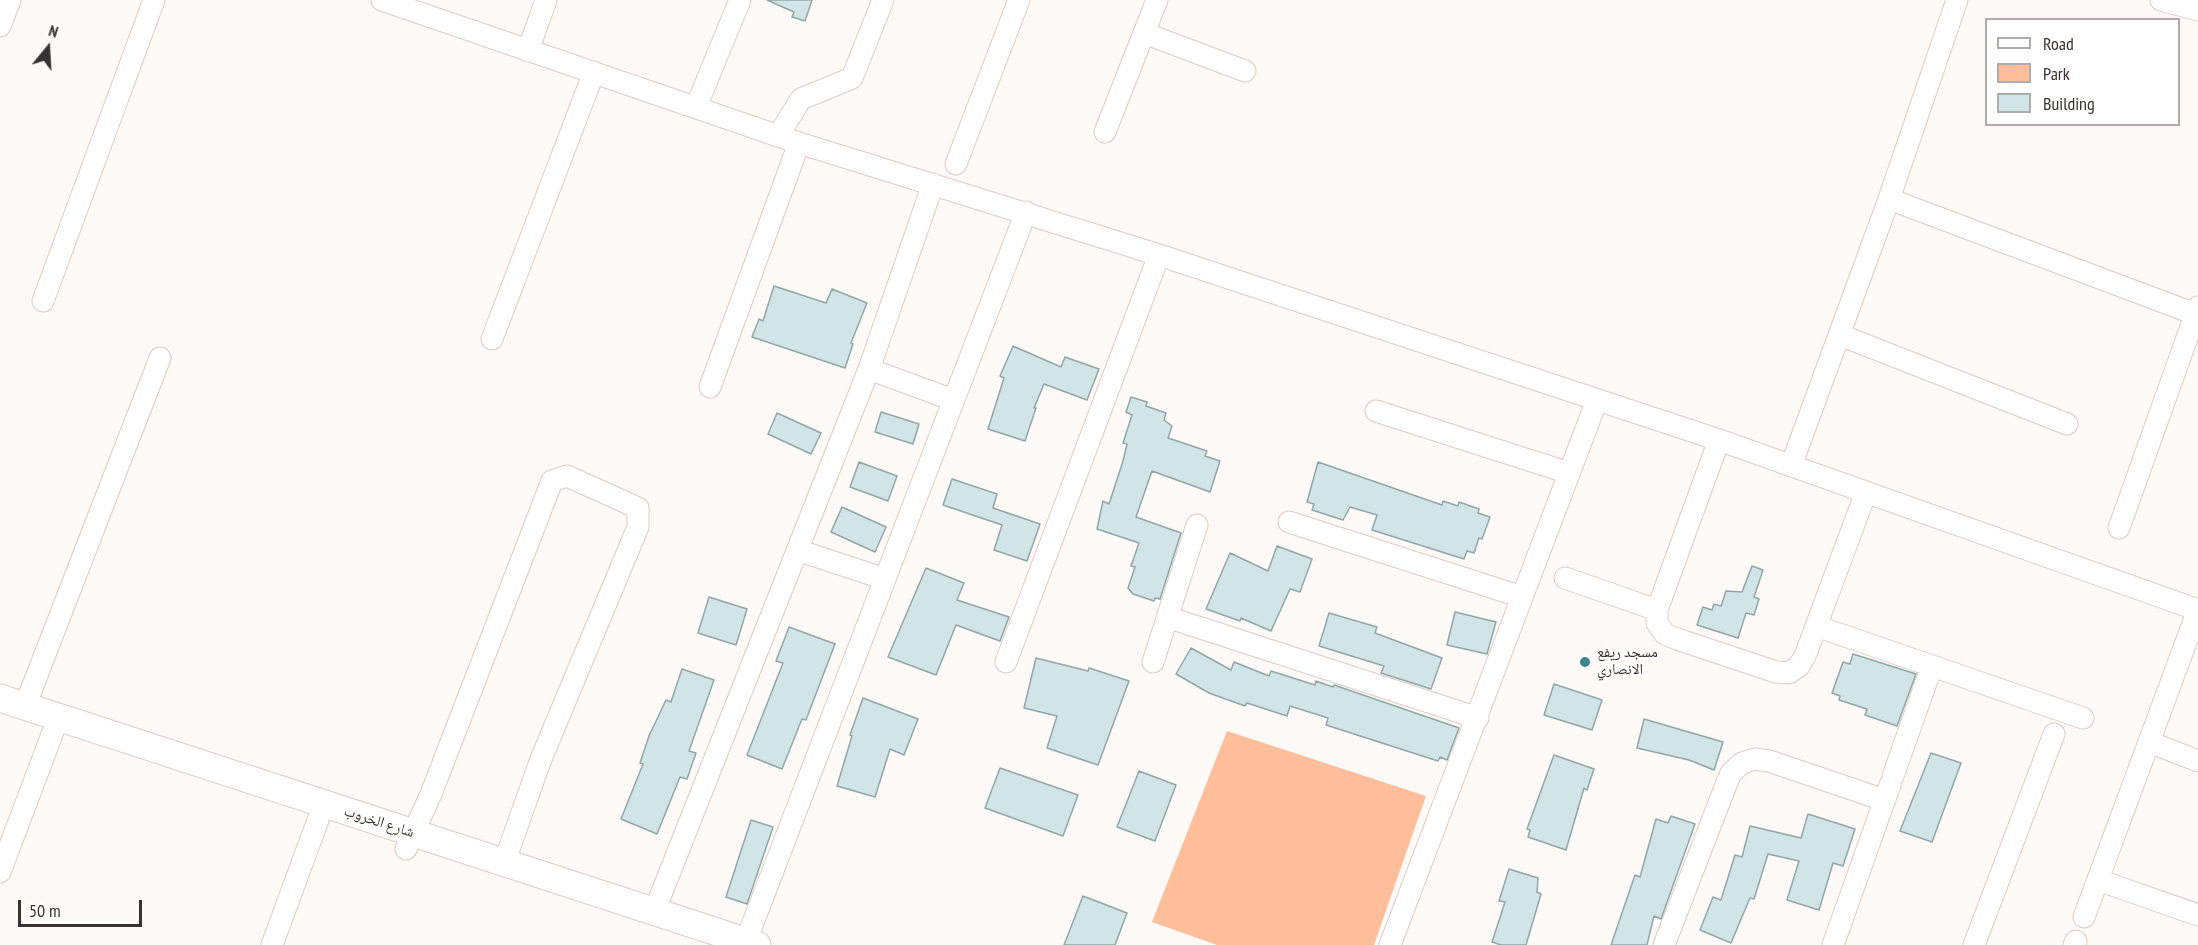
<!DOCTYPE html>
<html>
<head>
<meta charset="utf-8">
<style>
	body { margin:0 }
	#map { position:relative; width:2198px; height:945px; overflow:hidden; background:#fdfaf8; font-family:"PT Sans Narrow",sans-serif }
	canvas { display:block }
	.legend { position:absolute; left:1985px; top:18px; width:195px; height:108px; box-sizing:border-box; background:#fff; border:2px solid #afadab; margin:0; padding:8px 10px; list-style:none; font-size:18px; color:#38312e }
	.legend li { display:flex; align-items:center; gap:12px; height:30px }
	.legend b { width:30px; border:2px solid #afadab }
	.north { position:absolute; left:18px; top:18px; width:60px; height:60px; -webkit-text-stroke:4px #fff; paint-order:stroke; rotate:18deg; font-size:16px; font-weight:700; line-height:24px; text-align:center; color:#38312e }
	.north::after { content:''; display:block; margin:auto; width:21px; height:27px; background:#38312e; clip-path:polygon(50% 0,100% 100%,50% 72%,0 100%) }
	.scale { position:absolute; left:18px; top:900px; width:124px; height:27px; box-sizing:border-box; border:3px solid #38312e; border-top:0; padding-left:8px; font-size:18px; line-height:21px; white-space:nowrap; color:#38312e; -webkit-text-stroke:4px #fff; paint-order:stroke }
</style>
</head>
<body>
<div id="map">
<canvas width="2198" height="945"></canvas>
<ul class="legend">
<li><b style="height:8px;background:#fff"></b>Road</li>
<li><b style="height:16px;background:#febe9a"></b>Park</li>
<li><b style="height:16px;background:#d1e5e6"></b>Building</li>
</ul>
<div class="north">N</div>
<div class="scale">50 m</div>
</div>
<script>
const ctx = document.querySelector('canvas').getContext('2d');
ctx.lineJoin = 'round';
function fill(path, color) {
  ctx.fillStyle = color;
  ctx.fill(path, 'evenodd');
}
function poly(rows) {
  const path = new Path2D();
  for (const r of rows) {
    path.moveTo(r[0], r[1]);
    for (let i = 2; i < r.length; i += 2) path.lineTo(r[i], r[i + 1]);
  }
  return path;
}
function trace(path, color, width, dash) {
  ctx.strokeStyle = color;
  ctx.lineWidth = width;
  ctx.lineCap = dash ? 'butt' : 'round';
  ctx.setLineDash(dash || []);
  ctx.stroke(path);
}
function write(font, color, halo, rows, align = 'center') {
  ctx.font = font + ' "PT Sans Narrow","Noto Naskh Arabic",sans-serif';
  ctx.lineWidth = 4.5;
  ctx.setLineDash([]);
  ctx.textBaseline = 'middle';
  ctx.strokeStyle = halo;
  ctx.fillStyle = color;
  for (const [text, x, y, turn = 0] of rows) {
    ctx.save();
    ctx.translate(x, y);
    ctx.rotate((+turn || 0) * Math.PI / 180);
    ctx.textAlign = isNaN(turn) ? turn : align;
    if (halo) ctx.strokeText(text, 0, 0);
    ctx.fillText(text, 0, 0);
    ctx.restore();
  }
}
fill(poly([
	[1227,731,1426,796,1374,945,1217,945,1152,922]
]), '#febe9a');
const building = poly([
	[767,0,812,0,805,21,792,17,794,12,767,0],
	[774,286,826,303,832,289,867,303,851,343,853,344,845,368,752,337,759,319,763,321,774,286],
	[1013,346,1061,367,1065,357,1099,369,1087,400,1044,384,1034,408,1036,408,1025,441,988,429,1004,378,1000,376,1013,346],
	[1131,397,1147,402,1146,406,1166,413,1164,420,1172,426,1168,438,1207,451,1205,456,1220,461,1210,492,1152,471,1136,517,1181,533,1160,599,1155,598,1154,601,1133,594,1128,588,1135,567,1131,566,1139,543,1097,529,1103,501,1109,504,1123,461,1127,444,1123,443,1132,415,1126,412,1131,397],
	[881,412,919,424,913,444,875,432,881,412],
	[777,413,821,433,811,454,768,434,777,413],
	[859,462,897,476,888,501,850,487,859,462],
	[1318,462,1442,505,1443,501,1458,506,1459,502,1479,509,1478,513,1490,517,1482,539,1479,538,1474,553,1467,551,1464,559,1372,530,1377,515,1350,507,1343,520,1312,510,1314,504,1307,502,1318,462],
	[952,479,997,494,993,508,1040,524,1027,561,994,550,1002,525,943,505,952,479],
	[842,507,886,527,875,552,831,532,842,507],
	[1277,546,1312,559,1300,592,1290,589,1271,631,1241,618,1240,621,1206,609,1230,553,1268,571,1277,546],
	[1752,566,1763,570,1754,597,1759,599,1754,615,1746,613,1738,638,1697,625,1703,607,1712,610,1714,604,1721,606,1726,591,1742,592,1752,566],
	[926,568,964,583,957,600,1009,617,1000,641,956,625,936,675,888,657,926,568],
	[709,597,747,609,736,645,698,633,709,597],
	[1455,612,1496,622,1487,654,1447,645,1455,612],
	[1329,613,1377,627,1375,633,1442,658,1431,689,1381,673,1384,666,1319,646,1329,613],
	[789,627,835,644,806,720,802,719,782,769,747,755,783,663,776,661,789,627],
	[1191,648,1231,670,1234,662,1269,676,1271,671,1315,685,1316,681,1333,687,1334,685,1459,728,1447,760,1440,757,1438,761,1326,725,1328,718,1290,706,1287,716,1247,703,1245,706,1209,693,1176,674,1191,648],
	[1853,654,1916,674,1897,726,1865,715,1867,709,1839,700,1840,696,1832,693,1843,662,1850,664,1853,654],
	[1036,658,1088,671,1089,668,1129,681,1098,765,1047,748,1057,716,1024,708,1036,658],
	[682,669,714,680,689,751,696,753,687,779,680,777,657,834,621,819,643,764,640,763,649,736,666,700,671,702,682,669],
	[1554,684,1602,700,1592,730,1544,715,1554,684],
	[863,698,918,719,904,755,890,749,875,797,837,786,852,736,850,735,863,698],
	[1644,719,1723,742,1714,770,1689,760,1637,748,1644,719],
	[1931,753,1961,763,1932,842,1900,831,1931,753],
	[1554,755,1594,769,1587,790,1584,788,1566,850,1528,837,1530,830,1527,829,1554,755],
	[1000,768,1078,795,1063,836,985,808,1000,768],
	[1139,771,1176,785,1155,841,1117,827,1139,771],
	[1808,814,1855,829,1843,866,1833,863,1819,910,1787,900,1799,861,1768,854,1754,899,1750,898,1731,943,1700,930,1713,897,1721,900,1735,855,1742,857,1750,826,1801,838,1808,814],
	[1671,816,1695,824,1661,919,1654,916,1647,945,1611,945,1635,875,1640,877,1656,819,1668,823,1671,816],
	[751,820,773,827,747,904,726,897,751,820],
	[1509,869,1538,878,1537,892,1541,894,1526,945,1501,945,1492,942,1505,902,1499,901,1509,869],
	[1083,896,1127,913,1115,945,1064,945,1083,896]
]);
fill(building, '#d1e5e6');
trace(building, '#93a6a7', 1.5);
const minor = poly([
	[382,0,799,143,1159,255,1719,440,2198,610,2084,917],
	[2161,0,2198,10],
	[0,26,10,0],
	[1144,33,1245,71],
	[528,51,546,0],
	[696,107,740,0],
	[1105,132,1157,0],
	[778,136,801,99,852,78,883,0],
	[956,164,1019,0],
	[1889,199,2195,314],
	[43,301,154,0],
	[1840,335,2067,424],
	[492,339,594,72],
	[869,369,953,400],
	[710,387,799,143],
	[1376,411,1569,473],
	[1719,440,1657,610,1657,623,1665,634,1677,639,1776,672,1789,673,1799,666,1805,656,1866,492],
	[1791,466,1889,199,1957,0],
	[1289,522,1522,597],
	[2119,528,2198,307],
	[797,550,885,579],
	[1565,578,1657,610],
	[1167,617,1478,718],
	[1816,626,2083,718],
	[1006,662,1159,255],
	[1153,662,1197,525],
	[25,706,160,358],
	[2149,742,2198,761],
	[1893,776,1932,666],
	[406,849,431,794,552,481,567,476,638,508,638,527,541,759,504,863],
	[0,872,53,732],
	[2098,880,2198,915],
	[654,912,869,369,933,184],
	[746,941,1026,212],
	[272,945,318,820],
	[1390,945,1597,400],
	[1664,945,1726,785,1731,773,1742,763,1755,759,1769,761,1884,800],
	[1833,945,1890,785],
	[1974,945,2054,734],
	[2074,945,2076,941]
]);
const major = poly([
	[0,698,757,945]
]);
trace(minor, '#dcccc4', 23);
trace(major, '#dcccc4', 29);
trace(minor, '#fff', 21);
trace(major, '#fff', 27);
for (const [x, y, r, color] of [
	[1585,662,6,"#3e868c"]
]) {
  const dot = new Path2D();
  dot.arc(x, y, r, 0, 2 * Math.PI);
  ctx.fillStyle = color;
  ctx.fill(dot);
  trace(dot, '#fff', 2);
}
write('15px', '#38312e', '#fff', [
	["مسجد ريفع",1597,653],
	["الانصاري",1597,670]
], 'left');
write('15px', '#38312e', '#fff', [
	["شارع الخروب",379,822,18]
]);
</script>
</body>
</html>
